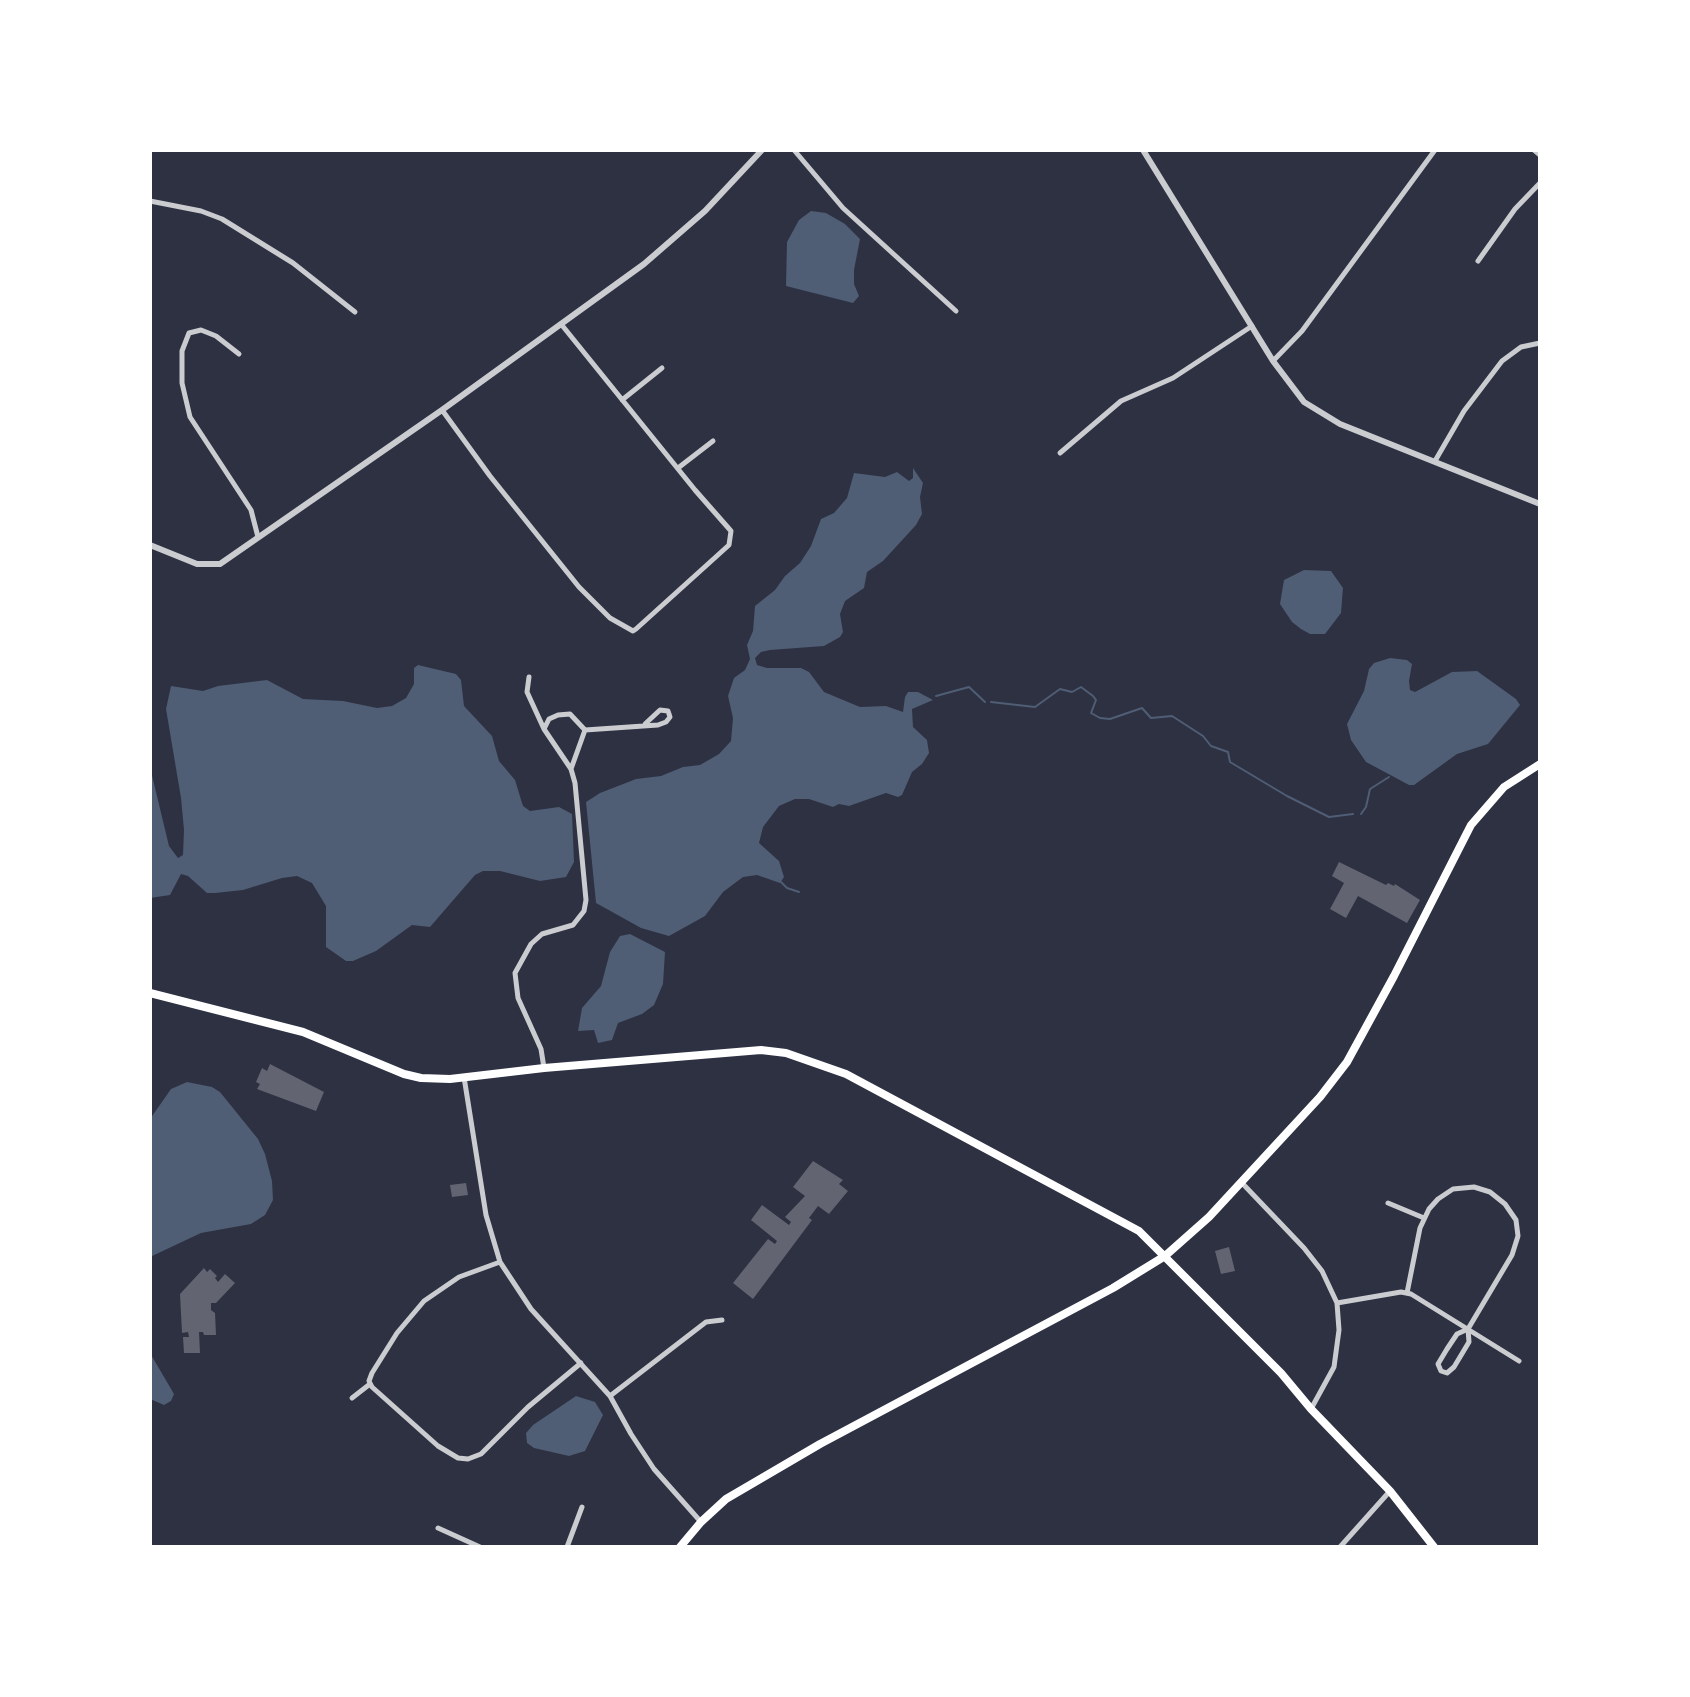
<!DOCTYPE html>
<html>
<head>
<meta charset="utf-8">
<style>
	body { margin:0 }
	#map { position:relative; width:1690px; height:1697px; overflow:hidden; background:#2d3142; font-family:"PT Sans Narrow",sans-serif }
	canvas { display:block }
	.frame { position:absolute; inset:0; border:152px solid #fff; pointer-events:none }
</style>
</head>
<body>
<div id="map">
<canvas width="1690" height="1697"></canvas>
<div class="frame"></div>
</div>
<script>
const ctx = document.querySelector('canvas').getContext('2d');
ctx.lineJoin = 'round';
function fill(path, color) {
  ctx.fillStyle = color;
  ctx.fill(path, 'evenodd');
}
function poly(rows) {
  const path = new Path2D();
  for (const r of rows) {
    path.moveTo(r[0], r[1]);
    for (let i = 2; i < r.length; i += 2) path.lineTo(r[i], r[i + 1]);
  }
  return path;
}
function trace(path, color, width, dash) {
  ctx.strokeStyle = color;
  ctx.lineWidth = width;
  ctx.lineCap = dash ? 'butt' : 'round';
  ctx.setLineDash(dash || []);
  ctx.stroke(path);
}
fill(poly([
	[811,211,826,213,845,224,860,239,854,270,854,284,859,296,853,303,786,286,787,242,799,220],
	[913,468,923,483,920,497,922,514,916,525,883,561,867,572,864,588,845,601,840,614,843,632,840,637,824,646,770,650,761,652,755,658,757,665,767,668,801,668,809,672,824,692,860,707,886,706,903,712,905,697,908,692,918,692,933,700,912,709,913,727,927,740,929,753,922,764,912,772,902,795,898,797,886,793,849,806,839,804,833,807,809,799,795,799,779,806,763,827,759,843,779,861,784,877,780,883,757,875,743,877,723,892,705,916,669,936,641,928,596,903,586,802,600,793,636,779,661,776,683,767,700,765,719,754,731,741,733,718,728,696,734,678,745,670,750,659,747,645,753,631,755,606,775,590,785,576,800,563,811,546,821,519,834,513,847,498,854,473,885,477,897,472,909,481,913,478],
	[1304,570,1331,571,1343,588,1341,613,1325,634,1310,634,1301,629,1292,622,1280,604,1284,580],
	[1390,658,1407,660,1412,664,1409,681,1410,690,1415,692,1452,672,1477,671,1516,699,1520,705,1488,744,1457,754,1414,785,1409,785,1366,762,1351,740,1347,724,1364,691,1369,669,1374,663],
	[418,665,456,674,461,680,464,706,492,736,499,761,515,780,523,806,530,811,559,807,572,814,574,862,566,877,540,881,500,871,483,871,475,875,430,927,412,925,376,951,353,961,346,961,326,947,326,906,312,883,297,876,282,878,243,890,215,893,207,893,188,876,181,874,170,895,150,898,150,767,169,846,178,858,183,855,184,830,181,798,166,709,171,686,203,691,218,686,267,680,303,699,343,701,377,708,392,706,406,698,414,684,414,668],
	[630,934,665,952,663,984,654,1005,642,1014,618,1023,612,1040,598,1043,594,1030,578,1031,582,1008,601,986,610,952,620,936],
	[187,1082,212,1087,220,1092,258,1139,265,1154,272,1181,273,1200,265,1215,251,1224,201,1233,150,1257,150,1119,171,1089],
	[150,1353,174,1394,171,1401,164,1405,150,1399],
	[576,1396,595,1402,603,1415,585,1451,569,1456,534,1448,527,1443,526,1433,533,1425]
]), '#4f5d75');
trace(poly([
	[936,696,969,687,985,702],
	[991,702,1035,707,1060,689,1072,692,1081,687,1093,696,1096,700,1091,713,1100,718,1110,719,1142,708,1151,718,1172,716,1203,736,1211,746,1228,752,1230,762,1287,796,1329,817,1353,814],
	[1361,814,1366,807,1370,789,1389,777],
	[780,881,787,888,799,892]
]), '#4f5d75', 2);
fill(poly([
	[1339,862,1386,885,1388,883,1394,886,1395,884,1420,900,1407,923,1358,896,1346,918,1330,909,1344,883,1332,876],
	[270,1064,324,1092,316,1111,257,1089,260,1084,256,1082,262,1068,267,1071],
	[813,1161,843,1180,839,1184,848,1191,829,1214,818,1206,809,1218,812,1220,753,1299,733,1283,768,1239,775,1244,777,1241,751,1220,762,1205,789,1225,791,1222,785,1217,805,1196,793,1187],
	[466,1183,468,1195,452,1197,450,1185],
	[1229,1247,1235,1271,1221,1274,1215,1251],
	[204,1268,207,1272,210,1269,217,1276,215,1278,218,1282,225,1274,235,1283,216,1303,211,1303,211,1310,215,1313,216,1335,204,1335,203,1332,199,1332,200,1353,184,1353,183,1337,189,1337,188,1332,182,1333,180,1294]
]), '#626471');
trace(poly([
	[794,150,843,208,956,311],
	[1534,150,1540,155],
	[150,201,201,211,222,219,293,263,355,312],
	[1478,261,1515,209,1540,183],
	[239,354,216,336,201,330,189,333,182,351,182,383,190,417,251,510,258,537],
	[1273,361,1302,331,1435,150],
	[622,400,662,368],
	[442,410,490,476,579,587,610,618,633,631,636,629,729,545,731,531,695,490,561,324],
	[1060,453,1121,401,1173,378,1252,326],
	[1435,461,1464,411,1502,361,1521,347,1540,343],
	[678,468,713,441],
	[529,677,527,692,544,729],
	[585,730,658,725,666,722,670,717,668,711,660,710,645,724],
	[544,1068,541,1049,518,998,515,973,531,944,542,934,573,925,584,911,586,900,575,783,571,769,544,729,549,719,558,715,570,714,585,730,571,769],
	[464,1077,486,1215,500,1262,531,1309,610,1396,631,1434,654,1469,701,1522],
	[1242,1183,1304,1248,1322,1271,1337,1303,1339,1330,1334,1367,1311,1409],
	[1388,1203,1424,1218],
	[500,1262,459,1277,424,1301,397,1333,372,1373,369,1381,372,1387,438,1446,458,1458,468,1459,481,1454,528,1407,581,1363],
	[1407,1293,1420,1228,1429,1209,1438,1199,1453,1189,1474,1187,1490,1192,1505,1204,1516,1220,1518,1236,1512,1255,1468,1329],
	[1337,1303,1401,1292,1411,1294,1519,1361],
	[1468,1329,1469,1342,1454,1367,1447,1373,1441,1371,1438,1364,1447,1349,1457,1334,1468,1329],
	[610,1396,706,1322,722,1320],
	[352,1398,370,1384],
	[438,1528,480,1547],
	[567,1547,582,1507],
	[1340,1547,1390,1491]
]), '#caccd0', 5);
trace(poly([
	[1143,150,1273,361,1304,402,1340,424,1540,504],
	[150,545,197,564,220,564,442,410,644,264,705,211,762,150]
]), '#caccd0', 6);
trace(poly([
	[150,993,303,1032,404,1074,421,1078,450,1079,544,1068,761,1050,786,1053,846,1074,1139,1231,1281,1373,1311,1409,1390,1491,1434,1547],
	[680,1547,701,1522,726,1499,820,1444,1113,1288,1165,1256,1209,1217,1320,1097,1347,1062,1394,976,1471,825,1504,787,1540,764]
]), '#fff', 8);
</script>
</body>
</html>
